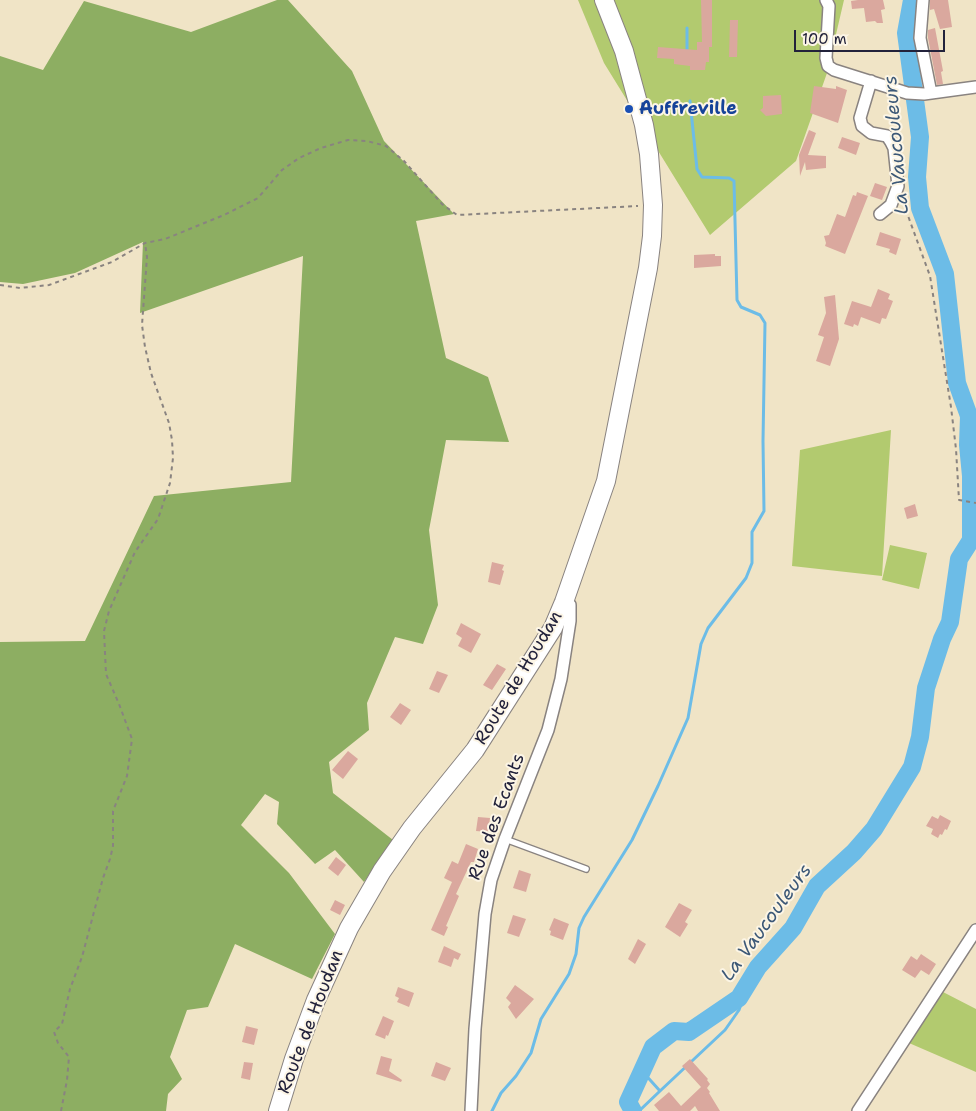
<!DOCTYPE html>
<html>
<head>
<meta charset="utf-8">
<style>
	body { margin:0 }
	#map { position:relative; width:976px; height:1111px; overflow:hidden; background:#f0e4c6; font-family:"Shantell Sans",sans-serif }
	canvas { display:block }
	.scale { position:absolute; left:794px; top:30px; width:151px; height:22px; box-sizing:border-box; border:2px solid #22223b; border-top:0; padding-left:6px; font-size:15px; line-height:18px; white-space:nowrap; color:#22223b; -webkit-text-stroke:4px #fcf5e5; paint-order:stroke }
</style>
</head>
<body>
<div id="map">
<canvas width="976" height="1111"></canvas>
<div class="scale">100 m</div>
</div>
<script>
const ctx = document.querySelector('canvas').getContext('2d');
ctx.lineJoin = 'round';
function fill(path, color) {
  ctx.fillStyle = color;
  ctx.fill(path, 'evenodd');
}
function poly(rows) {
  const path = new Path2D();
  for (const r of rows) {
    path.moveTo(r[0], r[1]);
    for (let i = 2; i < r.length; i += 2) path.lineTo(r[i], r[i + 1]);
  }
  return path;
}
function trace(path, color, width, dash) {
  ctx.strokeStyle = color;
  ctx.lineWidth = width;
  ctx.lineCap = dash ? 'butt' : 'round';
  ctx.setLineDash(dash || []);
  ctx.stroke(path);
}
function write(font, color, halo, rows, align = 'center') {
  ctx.font = font + ' "Shantell Sans",sans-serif';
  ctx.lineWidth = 4;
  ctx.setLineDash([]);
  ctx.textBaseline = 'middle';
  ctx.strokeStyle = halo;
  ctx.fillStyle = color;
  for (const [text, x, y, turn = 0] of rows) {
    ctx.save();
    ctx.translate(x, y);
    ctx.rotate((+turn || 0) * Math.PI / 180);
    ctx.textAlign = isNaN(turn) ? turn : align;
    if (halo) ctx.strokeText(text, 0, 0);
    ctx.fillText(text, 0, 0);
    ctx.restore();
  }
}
fill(poly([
	[578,0,844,0,827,73,796,161,710,235,604,63],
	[891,430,882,576,792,566,800,450],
	[890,545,927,553,919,589,882,580],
	[943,992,976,1009,976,1072,909,1043]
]), '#b2ca6f');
fill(poly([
	[277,0,288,0,352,71,384,141,454,214,416,221,446,358,488,377,509,442,446,440,429,530,438,605,423,644,395,637,367,703,369,730,329,762,333,793,393,840,364,882,335,850,315,864,277,824,279,802,265,794,241,825,289,873,335,934,312,979,235,944,208,1007,187,1010,170,1057,182,1079,168,1094,166,1111,0,1111,0,642,85,641,154,496,291,482,303,256,140,313,143,242,75,273,23,284,0,282,0,56,43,70,84,1,191,32]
]), '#8dae62');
trace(poly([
	[687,28,687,52],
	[660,1091,725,1030,739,1010,747,987],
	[492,1111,501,1093,516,1076,531,1053,541,1019,569,974,576,954,579,928,584,917,632,840,658,786,688,718,701,644,708,628,746,578,752,563,752,532,764,511,763,441,765,323,760,315,741,307,737,300,734,181,729,178,702,177,697,169,690,101],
	[639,1111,660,1091,642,1071]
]), '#6cbce7', 3);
trace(poly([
	[633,1111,628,1102,653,1047,674,1031,689,1032,739,998,758,967,793,928,817,886,854,852,874,829,912,767,920,737,926,688,942,639,950,622,959,559,971,540,971,476,968,445,969,416,957,383,945,274,920,208,917,177,920,137,906,33,912,0]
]), '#6cbce7', 18);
fill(poly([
	[701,0,712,0,712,47,709,47,709,62,706,62,705,70,690,70,690,66,674,64,674,59,657,58,658,47,697,50,697,42,702,42],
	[858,0,883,0,885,9,881,10,883,23,877,23,875,21,866,22,864,8,852,9,851,1],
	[930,0,948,0,952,27,940,29,934,9,930,10],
	[730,20,738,20,737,57,729,57],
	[935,28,943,71,941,72,943,84,937,85,928,38,928,30],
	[814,86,836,89,836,86,847,90,838,123,810,113],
	[781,95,782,114,766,116,760,110,763,108,763,96],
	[809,130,816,133,808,155,826,156,826,168,806,170,805,162,800,176,799,155],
	[842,137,860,143,856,155,838,148],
	[875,183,887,187,882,200,870,196],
	[857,192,868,196,845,254,825,246,826,243,824,236,829,235,837,214,845,217,853,195,856,196],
	[880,232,901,239,896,255,889,252,890,249,876,245],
	[715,254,715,256,721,256,721,266,694,268,694,255],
	[878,289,890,294,888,299,893,301,886,319,882,318,880,324,861,317,858,326,854,324,853,327,844,324,852,301,871,307],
	[835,295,839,339,830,366,816,361,824,337,818,335,826,313,824,297],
	[915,504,918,516,907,519,904,508],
	[492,562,504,565,502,570,504,571,500,585,488,582],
	[461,623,481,634,471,653,458,646,462,638,456,634],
	[497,664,506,669,492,690,483,685],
	[437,671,448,675,439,693,429,689],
	[400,703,411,710,401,725,390,717],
	[348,751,358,759,343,779,332,770],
	[940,815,951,821,947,830,945,829,942,835,940,834,938,838,931,834,933,829,926,826,932,816,938,819],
	[478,817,490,818,488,832,476,831],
	[466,844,478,849,474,862,471,862,456,894,459,896,446,926,448,927,444,936,431,930,452,882,444,878,452,861,458,864],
	[336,857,346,865,338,876,328,868],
	[519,870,531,874,526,892,513,888],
	[335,900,345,905,340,915,330,910],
	[679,903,692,910,685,922,688,924,680,937,665,927],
	[513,915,526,919,519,937,507,933],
	[554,918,569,924,563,940,550,935,551,931,549,930],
	[638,939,646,944,635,964,628,959],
	[444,946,461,954,458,960,454,958,451,967,438,962],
	[921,954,936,964,929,975,921,970,915,978,902,970,911,956,917,960],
	[515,985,534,999,516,1019,508,1007,511,1003,506,998],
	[398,987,414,993,409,1007,397,1002,399,998,395,996],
	[383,1016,394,1021,388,1036,386,1035,385,1039,375,1035],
	[246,1026,258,1029,254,1045,242,1042],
	[381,1056,392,1059,389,1071,402,1080,401,1082,376,1074],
	[690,1059,708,1079,707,1080,710,1084,707,1088,710,1092,709,1093,720,1111,698,1111,695,1106,690,1111,659,1111,654,1105,669,1092,681,1106,701,1087,682,1066],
	[244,1062,253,1063,250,1080,241,1078],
	[436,1062,451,1068,445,1081,431,1076]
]), '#daa89e');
const lane = poly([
	[505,839,586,869]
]);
const street = poly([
	[826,0,829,6,826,58,828,66,834,70,907,93,924,94,976,87],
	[923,0,920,38,931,93],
	[871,81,860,118,862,126,871,133,887,136,891,142,894,148,898,186,891,205,880,214],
	[471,1111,475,1029,485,914,491,880,505,839,548,730,561,679,570,621,570,605,564,602],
	[858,1111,976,930]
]);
const primary = poly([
	[278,1111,294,1059,316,1000,349,928,382,871,412,828,475,750,553,628,564,602,606,481,648,268,652,236,653,205,649,154,644,125,624,51,604,0]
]);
trace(lane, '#898380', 8);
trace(street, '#898380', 14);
trace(primary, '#898380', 20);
trace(poly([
	[903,202,930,276,951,407,956,449,959,500,976,503],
	[0,285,20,288,49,285,112,262,145,243,165,239,224,215,258,198,282,170,299,158,321,148,348,140,367,141,386,146,404,161,442,204,457,215,638,206],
	[61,1111,67,1080,69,1057,58,1043,54,1032,62,1024,70,989,82,957,103,878,110,859,113,846,113,811,127,776,132,739,119,704,106,674,104,631,109,611,135,552,158,519,170,483,173,458,172,440,169,423,151,373,145,347,142,325,147,257,145,243]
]), '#898380', 2, [4, 4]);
trace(lane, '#fff', 5.5);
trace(street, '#fff', 11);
trace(primary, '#fff', 18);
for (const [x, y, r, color] of [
	[629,109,5,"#1a4fb4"]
]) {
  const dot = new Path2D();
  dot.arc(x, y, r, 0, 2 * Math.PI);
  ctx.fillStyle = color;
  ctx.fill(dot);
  trace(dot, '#fcf5e5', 2);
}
write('bold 18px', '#164399', '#fcf5e5', [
	["Auffreville",639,109]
], 'left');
write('18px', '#22223b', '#fcf5e5', [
	["Route de Houdan",519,678,-59],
	["Rue des Ecants",497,817,-70],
	["Route de Houdan",311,1022,-69]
]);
write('italic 19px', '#3c5877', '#fcf5e5', [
	["La Vaucouleurs",897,145,-95],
	["La Vaucouleurs",767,923,-54]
]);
</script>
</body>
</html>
